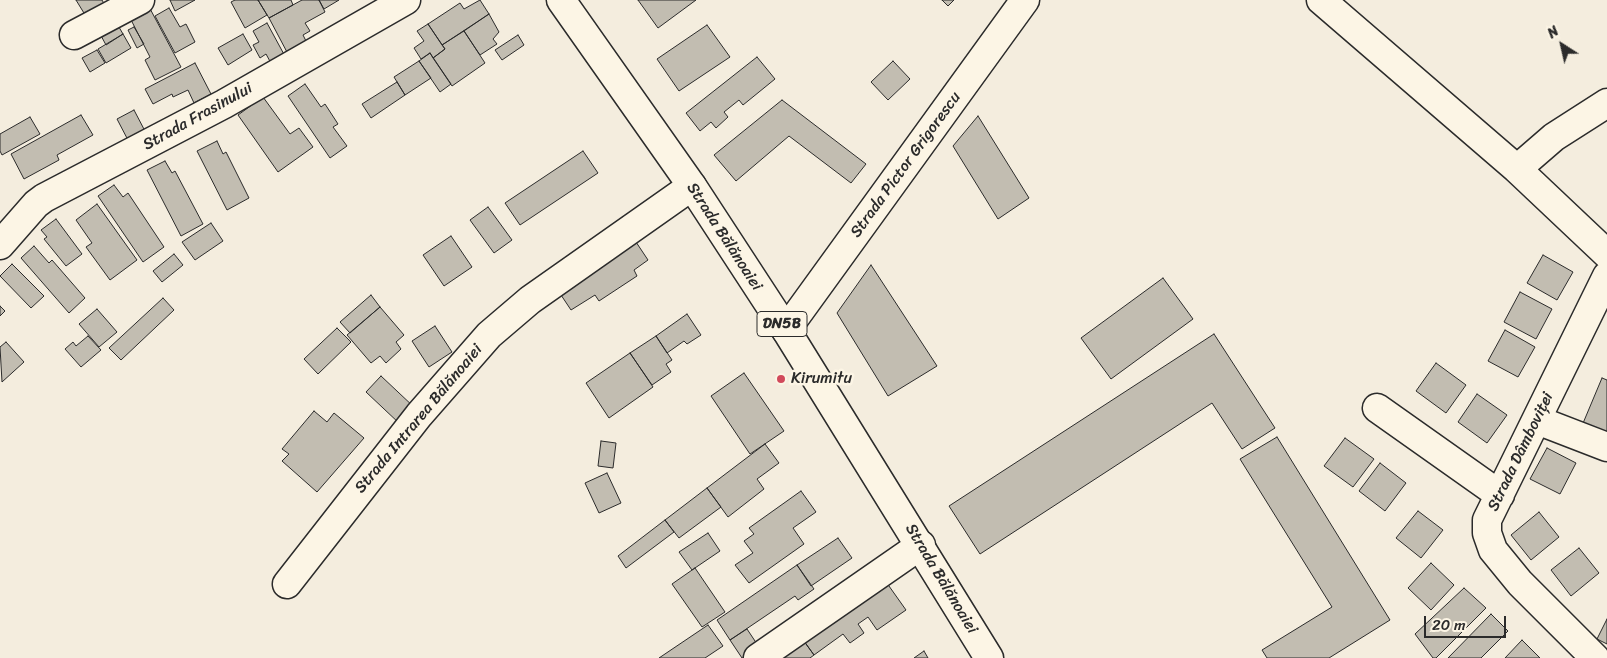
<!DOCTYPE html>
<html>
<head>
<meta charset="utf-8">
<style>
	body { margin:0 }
	#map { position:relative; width:1607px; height:658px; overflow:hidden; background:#f4edde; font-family:Sriracha,sans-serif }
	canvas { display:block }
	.north { position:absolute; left:1537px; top:20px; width:50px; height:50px; -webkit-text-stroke:4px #fcf5e5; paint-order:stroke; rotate:325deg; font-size:14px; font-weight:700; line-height:20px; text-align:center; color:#2b2b2b }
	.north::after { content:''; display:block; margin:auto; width:18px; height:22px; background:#2b2b2b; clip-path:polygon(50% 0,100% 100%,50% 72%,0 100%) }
	.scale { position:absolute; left:1424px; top:616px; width:82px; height:22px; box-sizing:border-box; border:2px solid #2b2b2b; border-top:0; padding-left:6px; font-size:15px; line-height:18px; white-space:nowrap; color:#2b2b2b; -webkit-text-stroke:4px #fcf5e5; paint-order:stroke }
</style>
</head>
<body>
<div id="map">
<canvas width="1607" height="658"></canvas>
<div class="north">N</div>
<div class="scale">20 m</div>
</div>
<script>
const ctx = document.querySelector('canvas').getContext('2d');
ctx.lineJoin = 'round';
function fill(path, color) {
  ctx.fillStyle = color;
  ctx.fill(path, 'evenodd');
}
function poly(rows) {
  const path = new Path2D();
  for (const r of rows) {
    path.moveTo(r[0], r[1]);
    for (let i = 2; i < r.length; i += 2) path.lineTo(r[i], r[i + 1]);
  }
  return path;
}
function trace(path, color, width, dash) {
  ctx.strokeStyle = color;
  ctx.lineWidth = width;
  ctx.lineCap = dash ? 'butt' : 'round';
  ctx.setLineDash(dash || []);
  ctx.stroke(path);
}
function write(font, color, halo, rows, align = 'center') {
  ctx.font = font + ' Sriracha,sans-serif';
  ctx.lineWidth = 5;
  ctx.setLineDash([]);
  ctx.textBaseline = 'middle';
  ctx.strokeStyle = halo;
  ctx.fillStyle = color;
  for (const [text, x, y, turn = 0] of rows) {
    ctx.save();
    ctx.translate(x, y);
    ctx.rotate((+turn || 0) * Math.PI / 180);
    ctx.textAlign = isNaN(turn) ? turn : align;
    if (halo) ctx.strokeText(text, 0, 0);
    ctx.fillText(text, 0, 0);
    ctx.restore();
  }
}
const building = poly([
	[76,0,102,0,106,7,87,18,76,0],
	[170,0,195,0,175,11,170,0],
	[235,0,258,0,267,15,245,28,231,2,235,0],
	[258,0,291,0,293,5,269,18,258,0],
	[302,0,319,0,325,12,305,23,310,31,303,35,307,43,288,54,269,18,302,0],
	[319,0,339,0,324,9,319,0],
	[480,0,489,14,442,45,428,24,460,3,464,9,480,0],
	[638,0,696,0,658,28,638,0],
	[942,0,954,0,948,6,942,0],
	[147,3,181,67,155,80,145,60,150,57,128,14,147,3],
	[169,8,180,27,186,24,195,42,175,53,155,16,169,8],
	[489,14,499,32,493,39,497,44,480,55,464,31,489,14],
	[116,22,123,34,106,45,99,32,116,22],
	[267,23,286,58,272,65,266,54,260,58,253,45,259,42,253,31,267,23],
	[428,24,445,49,433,58,430,53,421,59,414,48,424,41,417,31,428,24],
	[707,25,730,57,679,91,657,59,707,25],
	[134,27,144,44,137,48,128,30,134,27],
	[464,31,485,63,452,86,433,58,445,49,442,45,464,31],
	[123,34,131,48,106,63,98,49,123,34],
	[243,34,252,50,228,65,218,48,243,34],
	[518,35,524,45,502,60,495,50,518,35],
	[97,50,105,63,90,72,82,58,97,50],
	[430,53,451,84,440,92,419,61,430,53],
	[757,57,775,79,743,105,739,100,724,112,728,117,716,128,711,122,700,131,686,113,757,57],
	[419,61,431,78,405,95,394,77,419,61],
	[893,61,910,79,888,100,871,82,893,61],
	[195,63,211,94,194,103,188,90,173,97,172,94,153,104,145,89,195,63],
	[397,82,405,95,371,118,362,104,397,82],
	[305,84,321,107,325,104,338,124,333,127,347,146,330,158,288,96,305,84],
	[263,97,290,134,299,128,313,147,278,172,238,115,263,97],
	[782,100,866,164,851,183,789,136,736,181,714,155,782,100],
	[134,110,146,133,129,142,117,119,134,110],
	[81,115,93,135,57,155,59,160,24,179,11,154,81,115],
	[978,116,1029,198,998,219,953,146,978,116],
	[30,117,40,134,2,155,0,151,0,134,30,117],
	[217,141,223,154,226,152,249,198,227,210,197,151,217,141],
	[583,151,598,173,520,225,505,203,583,151],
	[165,161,172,173,175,171,203,224,181,236,147,170,165,161],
	[114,185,123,197,128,193,164,247,143,262,98,196,114,185],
	[97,204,137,260,110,280,86,247,92,243,76,220,97,204],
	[488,207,512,240,494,253,470,220,488,207],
	[56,219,82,254,66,266,44,239,47,237,41,230,56,219],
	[211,223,223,241,195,260,182,242,211,223],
	[451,236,472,267,444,286,423,255,451,236],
	[634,239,648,260,634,270,637,276,599,301,595,295,571,310,557,289,634,239],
	[34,246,49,263,52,260,85,298,69,313,21,258,34,246],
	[174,254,183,265,162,282,153,271,174,254],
	[1543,255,1573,272,1557,300,1527,283,1543,255],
	[12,264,44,296,31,308,0,276,12,264],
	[871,265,937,366,888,396,837,313,871,265],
	[1163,278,1193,319,1111,379,1081,338,1163,278],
	[1520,292,1552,309,1536,339,1504,322,1520,292],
	[371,295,380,307,350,333,340,322,371,295],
	[163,298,174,310,121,360,109,348,163,298],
	[0,306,5,311,0,316,0,306],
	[380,307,404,335,396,342,401,349,386,363,380,356,371,363,347,335,380,307],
	[97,309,117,332,99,347,79,324,97,309],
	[687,314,701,335,687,344,684,341,667,353,656,336,687,314],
	[435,326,452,352,429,367,412,341,435,326],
	[337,328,351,342,318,374,304,359,337,328],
	[1505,330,1535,347,1518,377,1488,361,1505,330],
	[1214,334,1275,428,1242,449,1212,403,980,554,949,506,1214,334],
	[88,336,101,350,81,367,65,349,73,342,76,346,88,336],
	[656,336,672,360,666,364,671,372,652,385,630,353,656,336],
	[6,342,24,362,2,382,0,347,6,342],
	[630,353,653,387,609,418,586,383,630,353],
	[1436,363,1466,385,1446,413,1416,391,1436,363],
	[744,373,784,431,750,454,711,396,744,373],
	[381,376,415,408,400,424,366,392,381,376],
	[1602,378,1607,380,1607,439,1581,428,1602,378],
	[1477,394,1507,415,1487,443,1458,422,1477,394],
	[314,411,327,422,334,413,364,438,317,492,282,461,289,454,282,449,314,411],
	[1277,437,1390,620,1329,658,1267,658,1262,650,1332,607,1240,459,1277,437],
	[1345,438,1374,459,1353,487,1324,466,1345,438],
	[601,441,616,443,613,468,598,466,601,441],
	[765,444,779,463,757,479,764,489,728,517,707,488,765,444],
	[1547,448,1576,463,1560,494,1530,479,1547,448],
	[1380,463,1406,483,1385,511,1359,491,1380,463],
	[607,473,621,503,599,513,585,483,607,473],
	[707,488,721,507,679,538,665,520,707,488],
	[801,491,816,512,793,528,804,544,749,583,735,565,753,553,744,541,754,534,749,528,801,491],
	[1418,511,1443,530,1421,558,1396,538,1418,511],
	[1539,512,1559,537,1531,560,1511,535,1539,512],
	[665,520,674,532,626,568,618,556,665,520],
	[708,533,720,551,692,570,679,552,708,533],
	[838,538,852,558,811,586,797,565,838,538],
	[1579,548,1599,573,1571,596,1551,570,1579,548],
	[1431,563,1454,585,1431,610,1408,588,1431,563],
	[797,565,814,589,798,600,795,596,730,640,717,620,797,565],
	[695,568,725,612,702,627,672,584,695,568],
	[884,579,906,610,877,630,868,617,858,624,864,633,850,643,843,634,814,655,801,637,884,579],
	[1464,588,1486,608,1436,658,1433,658,1415,634,1464,588],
	[1491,614,1508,631,1481,658,1448,658,1491,614],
	[1607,619,1607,644,1597,639,1607,619],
	[708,625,723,646,705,658,659,658,708,625],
	[747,629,761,650,748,658,742,658,730,640,747,629],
	[801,637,814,655,810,658,771,658,801,637],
	[1522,640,1540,658,1505,658,1522,640],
	[924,651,928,658,914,658,924,651]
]);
fill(building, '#c2bdb1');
trace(building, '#2b2b2b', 1);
const minor = poly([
	[1321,0,1517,169,1607,254],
	[74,35,140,0],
	[1517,169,1554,137,1607,103],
	[0,245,36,204,44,198,224,104,406,0],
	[1377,408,1500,495],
	[1537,420,1607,447],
	[287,584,419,415,489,335,530,300,692,186],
	[758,658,921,545],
	[1595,658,1520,583,1493,550,1487,533,1487,520,1607,276]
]);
const tertiary = poly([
	[786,330,1025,0]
]);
const primary = poly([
	[561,0,692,186,786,330,989,658]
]);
trace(minor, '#2b2b2b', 31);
trace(tertiary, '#2b2b2b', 31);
trace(primary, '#2b2b2b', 31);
trace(minor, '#fcf5e5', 28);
trace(tertiary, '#fcf5e5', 28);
trace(primary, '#fcf5e5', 28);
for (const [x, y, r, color] of [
	[781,379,5,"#d1495b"]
]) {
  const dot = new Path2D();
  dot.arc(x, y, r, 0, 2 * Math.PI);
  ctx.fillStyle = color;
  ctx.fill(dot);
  trace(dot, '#fcf5e5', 2);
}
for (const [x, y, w] of [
	[782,324,50]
]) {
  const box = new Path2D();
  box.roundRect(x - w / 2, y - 12.5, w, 25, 4);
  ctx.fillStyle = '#fcf5e5';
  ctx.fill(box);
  trace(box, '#2b2b2b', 1);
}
write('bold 15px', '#2b2b2b', null, [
	["DN5B",782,324]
]);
write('16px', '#2b2b2b', '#fcf5e5', [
	["Strada Frasinului",198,117,-29],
	["Strada Pictor Grigorescu",906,165,-54],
	["Strada Bălănoaiei",724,237,57],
	["Strada Intrarea Bălănoaiei",419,419,-50],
	["Strada Dâmboviței",1521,452,-64],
	["Strada Bălănoaiei",941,579,59]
]);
write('16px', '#2b2b2b', '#fcf5e5', [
	["Kirumitu",791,379]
], 'left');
</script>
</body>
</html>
